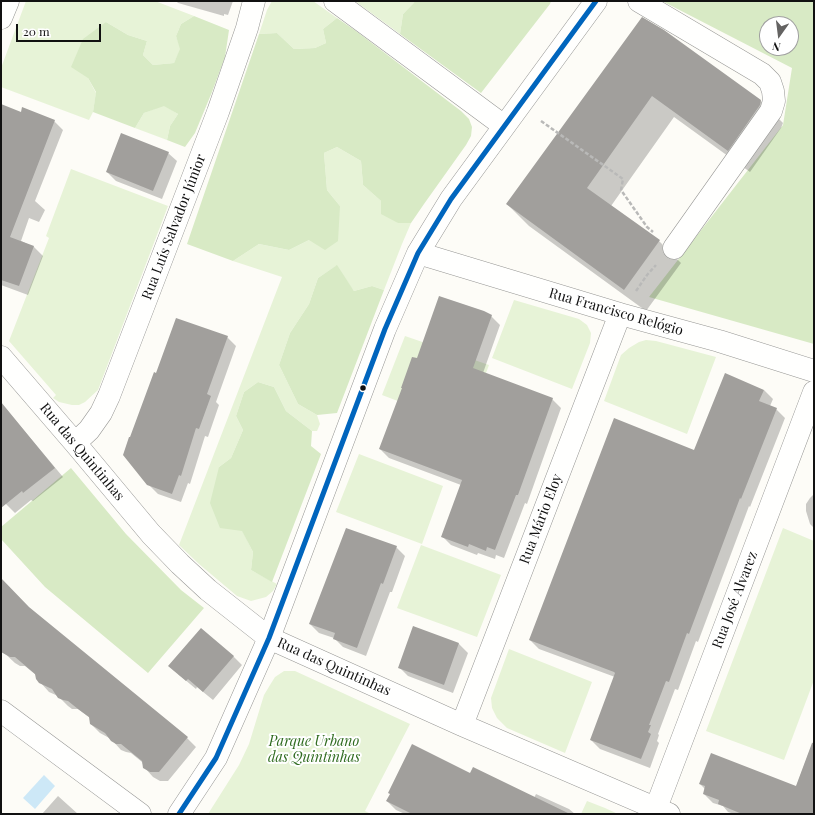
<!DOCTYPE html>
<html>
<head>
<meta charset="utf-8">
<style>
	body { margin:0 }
	#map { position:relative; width:815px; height:815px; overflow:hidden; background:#fdfcf7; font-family:"Playfair Display",serif }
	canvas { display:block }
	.frame { position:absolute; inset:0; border:2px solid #111; pointer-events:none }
	.north { position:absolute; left:759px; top:16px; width:40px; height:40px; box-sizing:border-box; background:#fff; border:1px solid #a0a0a0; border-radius:50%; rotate:194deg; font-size:11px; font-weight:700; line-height:16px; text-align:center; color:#111 }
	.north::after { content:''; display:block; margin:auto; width:14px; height:18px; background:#646362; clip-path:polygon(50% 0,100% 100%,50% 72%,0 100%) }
	.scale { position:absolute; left:16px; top:24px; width:85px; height:18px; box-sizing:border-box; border:2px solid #111; border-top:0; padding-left:5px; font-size:12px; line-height:14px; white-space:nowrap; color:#111; -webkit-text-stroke:3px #fff; paint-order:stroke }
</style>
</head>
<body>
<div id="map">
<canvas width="815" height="815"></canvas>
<div class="frame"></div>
<div class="north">N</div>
<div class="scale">20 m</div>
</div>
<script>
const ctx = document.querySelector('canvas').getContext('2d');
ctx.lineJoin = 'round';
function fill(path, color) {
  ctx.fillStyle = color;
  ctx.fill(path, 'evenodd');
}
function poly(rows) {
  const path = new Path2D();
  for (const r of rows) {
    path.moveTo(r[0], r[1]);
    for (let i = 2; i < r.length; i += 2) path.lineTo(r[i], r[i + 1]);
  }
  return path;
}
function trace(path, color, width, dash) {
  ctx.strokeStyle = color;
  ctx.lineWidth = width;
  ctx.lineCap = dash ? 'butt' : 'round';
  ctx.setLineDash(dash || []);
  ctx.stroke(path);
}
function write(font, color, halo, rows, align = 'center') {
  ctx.font = font + ' "Playfair Display",serif';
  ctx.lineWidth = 4;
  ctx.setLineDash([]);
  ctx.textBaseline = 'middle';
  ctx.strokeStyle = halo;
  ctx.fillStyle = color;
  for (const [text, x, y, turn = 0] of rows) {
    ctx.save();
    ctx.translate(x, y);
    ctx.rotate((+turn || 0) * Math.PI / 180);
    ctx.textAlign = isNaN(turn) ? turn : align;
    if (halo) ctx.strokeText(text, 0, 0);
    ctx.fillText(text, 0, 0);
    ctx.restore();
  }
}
fill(poly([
	[26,1,155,1,194,16,181,24,176,36,181,49,174,63,153,65,143,55,147,41,128,35,106,22,88,78,96,93,93,112,89,120,1,87,1,68],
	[272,1,313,1,337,18,323,29,326,43,315,48,294,49,277,33,259,34,267,10],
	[355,1,415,1,415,3,403,14,400,34],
	[164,105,178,114,170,126,167,140,135,128,144,113],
	[337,147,361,161,363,185,381,201,398,223,411,223,402,244,384,290,372,286,354,291,336,266,318,278,309,304,290,333,279,365,298,404,317,415,320,424,317,431,312,431,286,411,274,387,258,382,244,392,236,416,243,430,231,458,219,467,242,530,253,552,251,570,277,584,273,591,266,597,251,601,237,596,199,564,179,545,282,277,233,261,259,244,289,250,309,240,340,206,327,190,324,153],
	[71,169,168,206,98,390,85,402,79,405,72,405,59,402,53,398,56,395,9,341,49,238,46,236],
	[514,300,579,319,587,325,591,333,590,343,572,389,492,358],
	[405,336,489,365,466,427,382,395],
	[646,340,656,341,716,357,687,434,604,401,621,355,629,348,639,342],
	[359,454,443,486,422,544,336,512],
	[783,528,814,541,814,680,784,760,706,731],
	[421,545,501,575,477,637,397,608],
	[509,649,592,682,565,753,507,728,497,718,492,708,491,698],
	[284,671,295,671,410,724,365,811,371,814,208,814,239,765,249,744,264,695,270,685,275,677],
	[587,801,605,808,618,814,581,814]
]), '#e7f3d7');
fill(poly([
	[415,1,551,1,550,4,481,93,400,34,403,14,414,3],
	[662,1,814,1,814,344,649,297,783,125,792,68],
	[767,24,791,24,791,48,767,48],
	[194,16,229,30,225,57,212,92,195,133,185,147,167,140,170,126,178,114,164,106,144,113,135,128,93,112,96,92,88,78,71,67,83,39,106,22,128,35,147,41,143,55,153,65,174,63,180,49,176,36,181,24],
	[337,18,356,31,461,111,469,119,472,127,471,136,466,145,424,204,411,223,398,223,381,214,381,201,363,185,361,161,337,147,324,153,327,190,340,206,338,241,325,250,309,240,289,250,259,244,233,261,187,244,259,34,277,33,294,49,315,48,326,43,323,29],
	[337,265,354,291,372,286,384,290,337,413,317,415,298,404,279,365,290,333,309,304,318,278],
	[258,382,274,387,286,411,312,431,311,446,321,454,272,582,251,570,253,552,242,531,220,528,210,503,219,467,231,458,243,430,236,416,244,392],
	[71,468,126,534,181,590,204,608,148,673,45,587,1,539,1,527]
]), '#d8eac5');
fill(poly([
	[44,775,55,786,35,809,23,798]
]), '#cde8f7');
fill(poly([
	[176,1,233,1,228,15,224,14,224,16,178,3],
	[642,19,761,101,783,123,781,128,750,172,674,117,611,206,659,241,681,263,646,311,529,226,507,204],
	[1,112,21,113,54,121,63,130,35,201,45,210,39,222,29,218,21,241,34,247,43,256,28,295,1,285],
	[168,153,177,161,162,199,116,181,107,172],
	[491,316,500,325,483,373,552,399,561,408,527,504,525,503,504,558,496,555,495,559,478,553,477,555,451,545,442,536,461,485,389,458,380,449,418,360],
	[227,337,236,346,216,402,219,405,208,437,205,436,190,484,188,483,181,502,158,494,148,484,131,439,157,374],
	[764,390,773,399,770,406,776,409,785,418,750,507,749,506,698,642,696,641,678,690,675,689,658,734,659,735,657,741,659,743,650,768,600,749,591,740,615,677,539,649,530,640,695,451],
	[1,403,63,477,33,501,31,500,15,513,1,499],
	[814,494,814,528,810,524,806,511,806,504,810,498],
	[396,547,405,556,392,592,390,592,366,656,343,647,334,638,319,633,310,624],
	[1,579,30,609,187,738,196,747,168,781,160,781,153,777,144,767,142,762,131,753,126,752,121,750,111,739,100,733,91,724,90,718,78,709,72,709,68,706,58,696,49,692,40,682,36,675,25,666,20,666,15,663,1,650],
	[414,627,459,644,468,653,453,693,408,676,399,667],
	[233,656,242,665,213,700,197,687,196,689,178,674],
	[814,739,814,814,734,814,728,812,723,806,713,803,704,794,705,789,700,784,796,787],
	[470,774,534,798,536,794,569,809,575,814,405,814,396,810,387,801],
	[58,796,78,814,42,814]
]), '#0003');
fill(poly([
	[642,17,664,30,761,100,760,105,728,151,652,96,587,188,660,240,624,290,506,204],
	[1,104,21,112,22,107,55,120,10,237,34,246,19,286,1,280],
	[121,133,169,152,153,191,106,172],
	[439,296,484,311,492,315,473,368,553,398,518,495,516,495,495,550,487,547,486,551,469,544,468,547,441,537,462,480,379,449,402,388,401,388,412,357,417,358],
	[176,318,228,336,207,394,211,396,199,429,196,428,181,476,179,475,172,494,147,485,123,455,129,437,130,437,154,372,156,373],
	[725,373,764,390,759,401,777,408,741,499,740,498,689,634,687,633,669,682,666,681,649,725,651,725,648,732,651,734,641,759,590,740,615,673,614,672,529,640,614,418,694,450],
	[1,402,55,468,23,493,22,491,1,508],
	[346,528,397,546,383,584,381,583,357,648,333,639,335,633,309,624],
	[1,578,29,607,188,737,159,772,150,772,143,768,142,761,121,744,116,744,111,741,105,733,90,724,89,717,78,709,68,701,63,700,58,698,52,689,39,683,36,679,35,674,15,657,10,657,1,652],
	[413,626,459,643,444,685,398,668],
	[201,628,234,656,203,692,188,679,186,681,168,666],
	[812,743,814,743,814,814,742,814,718,804,719,800,703,794,705,786,699,784,711,753,796,786],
	[412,744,470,773,473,767,570,814,412,814,386,801,390,794,388,793]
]), '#a19f9c');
const minor = poly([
	[335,1,504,126],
	[639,1,762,74,770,82,773,91,774,101,771,111,674,248],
	[1,18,8,1],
	[418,253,620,314,719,341,814,371],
	[1,357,75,443,151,534,180,564,208,590,269,638,462,725,669,814],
	[75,443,89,430,101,413,109,396,218,112,247,28,254,1],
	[1,711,140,814],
	[462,725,620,314],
	[656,808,814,392],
	[179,814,216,758,269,638,385,329,418,253,451,199,596,1]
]);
trace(minor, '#979795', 23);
trace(poly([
	[541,121,623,179,621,190,647,227,653,232],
	[636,291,647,275,656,265]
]), '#b9b9b8', 2.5, [4, 2]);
trace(minor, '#fffffe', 22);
trace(poly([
	[179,814,216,758,269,638,385,329,418,253,451,199,596,1]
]), '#0065bd', 5);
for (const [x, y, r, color] of [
	[363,388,3.5,"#111"]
]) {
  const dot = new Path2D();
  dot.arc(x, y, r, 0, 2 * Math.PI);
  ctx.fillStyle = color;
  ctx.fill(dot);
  trace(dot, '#fff', 1.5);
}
write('14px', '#111', '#fff', [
	["Rua Luís Salvador Júnior",174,227,-69],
	["Rua Francisco Relógio",616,312,16],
	["Rua das Quintinhas",82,452,50],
	["Rua Mário Eloy",541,519,-69],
	["Rua José Alvarez",735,600,-69],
	["Rua das Quintinhas",334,667,24]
]);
write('italic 14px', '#2f6b1f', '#fff', [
	["Parque Urbano",314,742],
	["das Quintinhas",314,758]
]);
</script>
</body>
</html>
